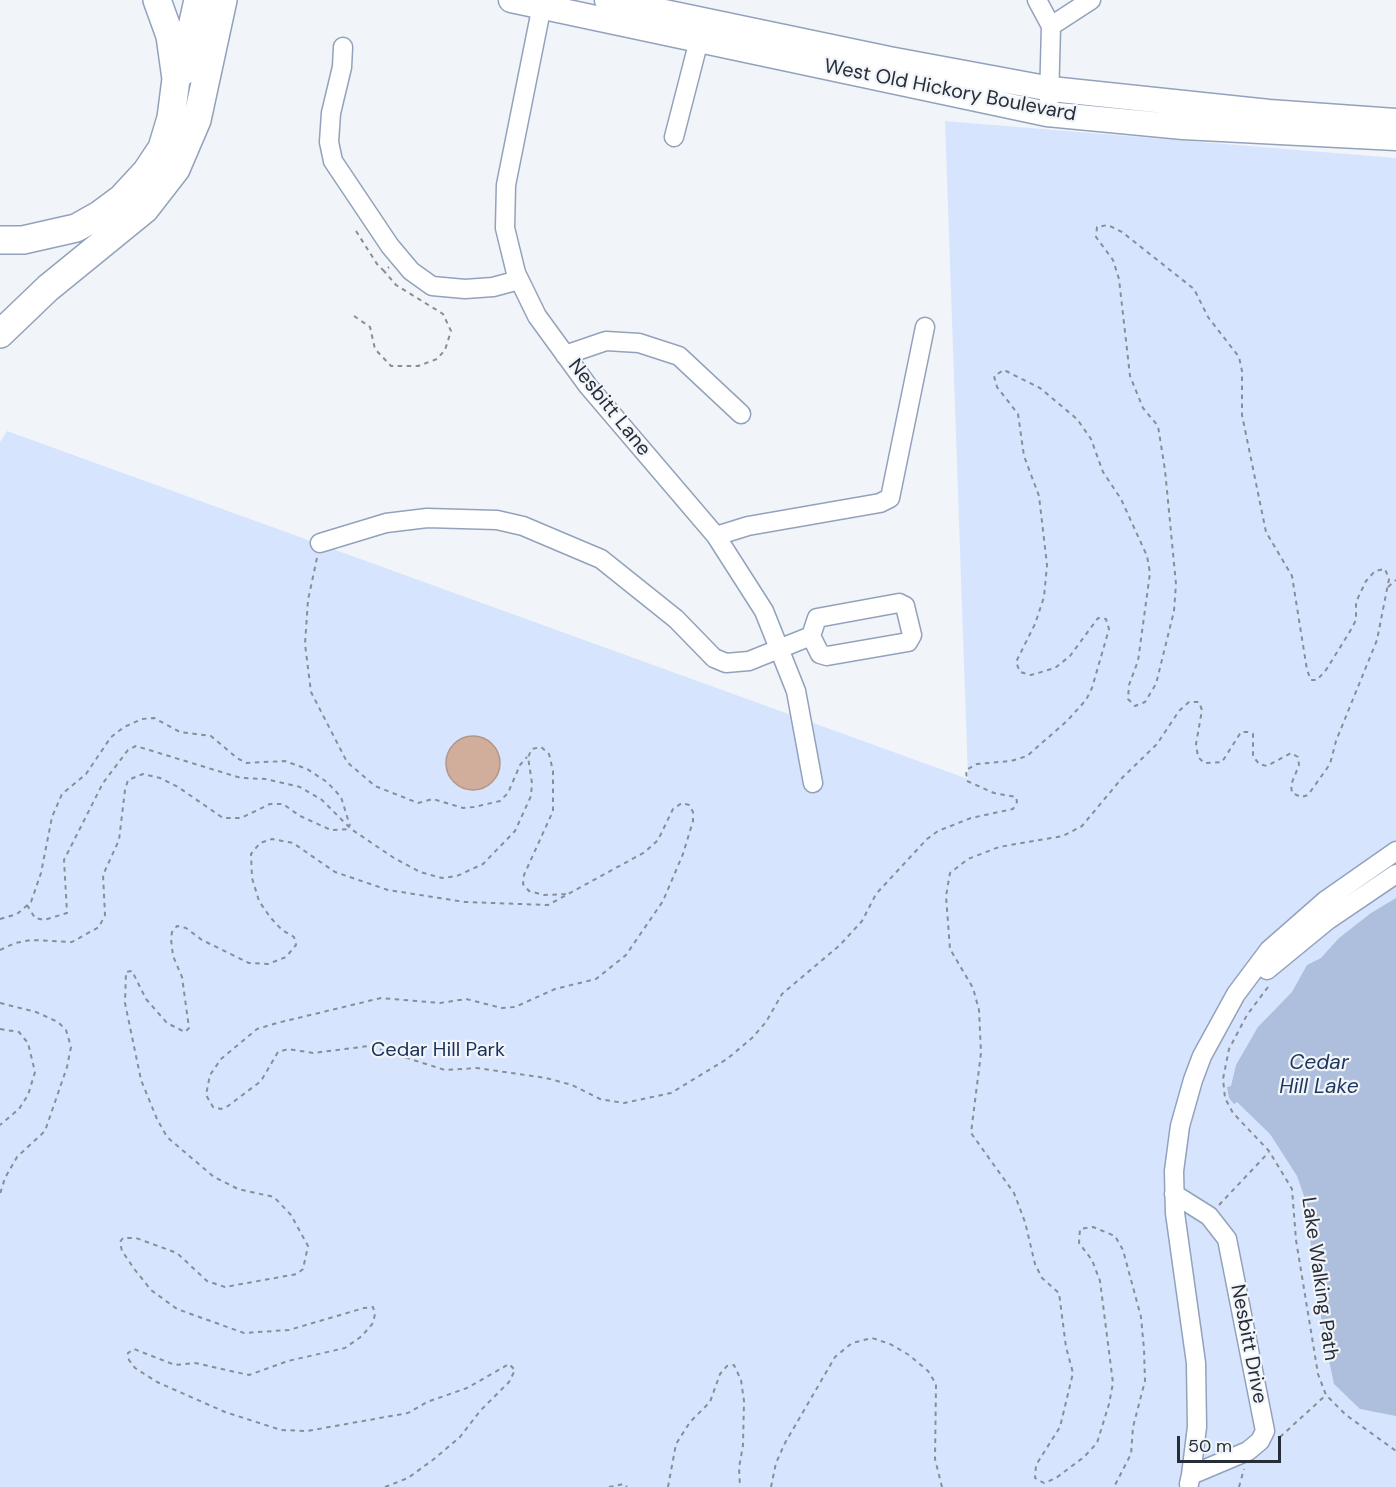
<!DOCTYPE html>
<html>
<head>
<meta charset="utf-8">
<style>
	body { margin:0 }
	#map { position:relative; width:1396px; height:1487px; overflow:hidden; background:#f1f5fa; font-family:"DM Sans",sans-serif }
	canvas { display:block }
	.scale { position:absolute; left:1177px; top:1436px; width:104px; height:27px; box-sizing:border-box; border:3px solid #272d37; border-top:0; padding-left:8px; font-size:18px; line-height:21px; white-space:nowrap; color:#272d37; -webkit-text-stroke:4px #f1f5fa; paint-order:stroke }
</style>
</head>
<body>
<div id="map">
<canvas width="1396" height="1487"></canvas>
<div class="scale">50 m</div>
</div>
<script>
const ctx = document.querySelector('canvas').getContext('2d');
ctx.lineJoin = 'round';
function fill(path, color) {
  ctx.fillStyle = color;
  ctx.fill(path, 'evenodd');
}
function poly(rows) {
  const path = new Path2D();
  for (const r of rows) {
    if (r.length === 3) {
      path.moveTo(r[0] + r[2], r[1]);
      path.arc(r[0], r[1], r[2], 0, 2 * Math.PI);
      continue;
    }
    path.moveTo(r[0], r[1]);
    for (let i = 2; i < r.length; i += 2) path.lineTo(r[i], r[i + 1]);
  }
  return path;
}
function trace(path, color, width, dash) {
  ctx.strokeStyle = color;
  ctx.lineWidth = width;
  ctx.lineCap = dash ? 'butt' : 'round';
  ctx.setLineDash(dash || []);
  ctx.stroke(path);
}
function write(font, color, halo, rows, align = 'center') {
  ctx.font = font + ' "DM Sans",sans-serif';
  ctx.lineWidth = 4.5;
  ctx.setLineDash([]);
  ctx.textBaseline = 'middle';
  ctx.strokeStyle = halo;
  ctx.fillStyle = color;
  for (const [text, x, y, turn = 0] of rows) {
    ctx.save();
    ctx.translate(x, y);
    ctx.rotate((+turn || 0) * Math.PI / 180);
    ctx.textAlign = isNaN(turn) ? turn : align;
    if (halo) ctx.strokeText(text, 0, 0);
    ctx.fillText(text, 0, 0);
    ctx.restore();
  }
}
fill(poly([
	[945,121,1396,158,1396,1487,0,1487,0,442,7,431,968,779]
]), '#d6e5fd');
fill(poly([
	[1396,898,1396,1416,1360,1409,1334,1384,1324,1337,1304,1196,1297,1176,1270,1134,1237,1102,1234,1104,1229,1098,1227,1087,1231,1086,1236,1065,1258,1027,1292,992,1307,965,1321,958,1339,938,1371,913]
]), '#adbfdd');
const building = poly([
	[473,763,27]
]);
fill(building, '#d0ae9b');
trace(building, '#b39686', 1.5);
const minor = poly([
	[543,0,506,185,505,228,516,273,537,316,588,386,716,536,764,611,796,691,813,783],
	[1037,0,1051,26,1049,101],
	[1051,26,1091,0],
	[343,47,342,67,331,113,329,142,333,161,390,246,411,271,432,286,465,289,493,287,519,280],
	[674,137,699,40],
	[565,355,606,341,639,343,679,356,741,414],
	[716,536,748,526,880,503,890,498,925,327],
	[320,543,386,523,427,518,497,520,523,526,601,559,676,619,714,658,726,663,749,661,811,636,820,654,827,656,908,642,912,635,905,606,899,603,817,618,811,636],
	[1267,970,1328,920,1396,874],
	[1174,1194,1209,1216,1227,1239,1265,1431,1260,1441,1248,1451,1191,1475,1189,1484],
	[1191,1475,1197,1427,1196,1363,1175,1213,1174,1171,1180,1126,1193,1080,1202,1056,1236,994,1269,950,1326,900,1396,851]
]);
const major = poly([
	[511,0,1047,114,1183,127,1396,138],
	[607,0,889,59,1051,89,1269,112,1396,121]
]);
const highway = poly([
	[182,72,198,0],
	[0,240,23,240,76,228,99,215,122,198,146,172,162,148,171,118,176,79,170,36,157,0],
	[0,334,48,288,145,209,176,169,197,120,223,0]
]);
trace(minor, '#92a2bc', 21);
trace(major, '#92a2bc', 27);
trace(highway, '#92a2bc', 30);
trace(poly([
	[356,231,377,264,384,271,389,267],
	[354,316,370,327,375,349,391,366,418,366,437,359,445,350,451,331,443,314,396,285,384,271],
	[317,558,308,600,305,644,311,692,347,762,375,786,418,803,433,799,463,808,474,807,500,801,508,793,520,765,527,757],
	[1388,587,1396,580],
	[27,905,35,918,44,920,67,913,64,860,103,783,128,750,136,746,241,778,265,779,300,787,322,800,351,829,394,858,420,872,442,878,457,876,483,864,515,831,531,796,532,783,528,757,532,749,541,747,549,754,553,771,553,811,524,875,523,884,529,891,544,895,569,894],
	[0,919,17,914,31,902,41,873,52,817,62,794,86,774,111,737,124,727,142,719,154,718,180,732,211,736,237,758,246,763,285,761,307,769,327,782,341,797,350,826],
	[0,950,15,943,31,940,72,942,99,927,105,915,103,875,119,840,125,790,128,780,143,774,160,778,178,787,223,818,241,818,270,804,283,804,300,816,331,830,351,829],
	[1268,987,1247,1015,1229,1049,1223,1079,1225,1098,1233,1113,1269,1151,1292,1189,1296,1240,1318,1374,1326,1395,1346,1415,1396,1451],
	[0,1003,36,1012,58,1022,66,1030,71,1047,67,1067,45,1131,17,1157,5,1178,0,1194],
	[0,1029,19,1032,28,1043,35,1072,28,1095,19,1109,0,1125],
	[1219,1205,1269,1152],
	[1280,1437,1326,1395],
	[385,1487,408,1478,434,1459,460,1437,480,1411,509,1382,515,1370,509,1364,467,1388,427,1402,408,1413,307,1431,281,1430,225,1412,157,1382,135,1368,129,1360,128,1353,134,1349,175,1365,195,1363,249,1375,288,1361,345,1348,362,1336,373,1323,375,1314,373,1307,364,1308,289,1330,244,1333,177,1309,151,1290,135,1270,122,1251,120,1242,123,1238,136,1238,177,1253,207,1281,225,1287,297,1274,303,1269,308,1246,291,1215,274,1197,238,1189,214,1177,167,1137,157,1119,141,1080,125,1003,126,972,132,971,146,999,167,1023,185,1032,189,1028,182,977,173,956,171,939,172,932,177,926,186,928,202,940,249,963,268,964,286,957,296,945,294,937,282,930,270,917,259,901,252,878,251,854,260,843,272,839,293,843,335,872,388,890,465,902,548,905,645,852,658,840,673,809,682,803,689,805,693,812,693,821,683,854,663,901,626,955,596,979,555,989,515,1007,502,1008,466,999,440,1003,381,998,277,1023,257,1029,221,1059,210,1075,206,1095,213,1107,221,1109,228,1106,261,1081,278,1052,288,1049,313,1053,369,1046,445,1070,477,1068,546,1078,572,1085,600,1099,624,1103,671,1093,727,1059,752,1038,766,1022,782,994,840,945,862,921,876,894,927,839,938,831,971,818,1013,809,1017,802,1016,797,994,793,967,781,966,770,977,764,1011,761,1027,756,1067,721,1086,700,1092,688,1109,629,1106,619,1098,618,1070,656,1055,668,1031,675,1020,672,1016,662,1035,624,1044,597,1047,565,1039,496,1024,456,1018,414,997,387,994,376,1004,370,1040,388,1077,419,1091,439,1103,472,1121,499,1147,556,1150,573,1138,661,1129,685,1128,699,1135,706,1145,702,1156,684,1174,611,1176,584,1165,470,1158,426,1143,408,1130,376,1119,279,1113,260,1096,237,1097,227,1108,225,1122,232,1194,289,1208,317,1239,357,1242,371,1242,415,1266,532,1292,576,1307,670,1311,680,1317,680,1326,670,1349,633,1356,620,1356,602,1366,581,1375,571,1385,569,1389,579,1377,640,1336,741,1330,764,1308,795,1301,797,1292,793,1291,785,1299,765,1298,757,1291,753,1267,766,1259,764,1253,756,1253,734,1248,732,1241,732,1222,762,1204,763,1198,757,1196,744,1202,710,1199,702,1189,702,1179,711,1157,744,1122,778,1082,826,1063,836,999,847,968,859,950,873,946,896,950,949,973,988,979,1010,981,1053,971,1133,1014,1193,1025,1222,1035,1264,1042,1278,1059,1293,1066,1347,1073,1373,1060,1427,1036,1465,1035,1478,1044,1483,1056,1478,1084,1457,1097,1443,1109,1404,1113,1383,1100,1281,1092,1260,1079,1243,1080,1229,1093,1227,1115,1236,1123,1250,1141,1317,1144,1349,1145,1381,1133,1427,1131,1454,1114,1487],
	[609,1487,624,1484,627,1487],
	[668,1487,676,1444,690,1422,710,1402,720,1374,727,1366,734,1365,741,1380,744,1401,743,1445,739,1468,740,1487],
	[771,1487,776,1463,785,1443,835,1357,852,1343,872,1338,890,1344,909,1355,928,1371,936,1384,935,1459,942,1487],
	[1239,1487,1244,1469]
]), '#898e96', 2, [4.5, 4.5]);
trace(minor, '#fff', 18);
trace(major, '#fff', 24);
trace(highway, '#fff', 27);
write('20px', '#272d37', '#f1f5fa', [
	["West Old Hickory Boulevard",950,91,11],
	["Nesbitt Lane",609,408,51],
	["Lake Walking Path",1319,1279,82],
	["Nesbitt Drive",1248,1344,79]
]);
write('20px', '#193058', '#f1f5fa', [
	["Cedar Hill Park",438,1051]
]);
write('italic 21px', '#1e355e', '#f1f5fa', [
	["Cedar",1319,1063],
	["Hill Lake",1319,1087]
]);
</script>
</body>
</html>
